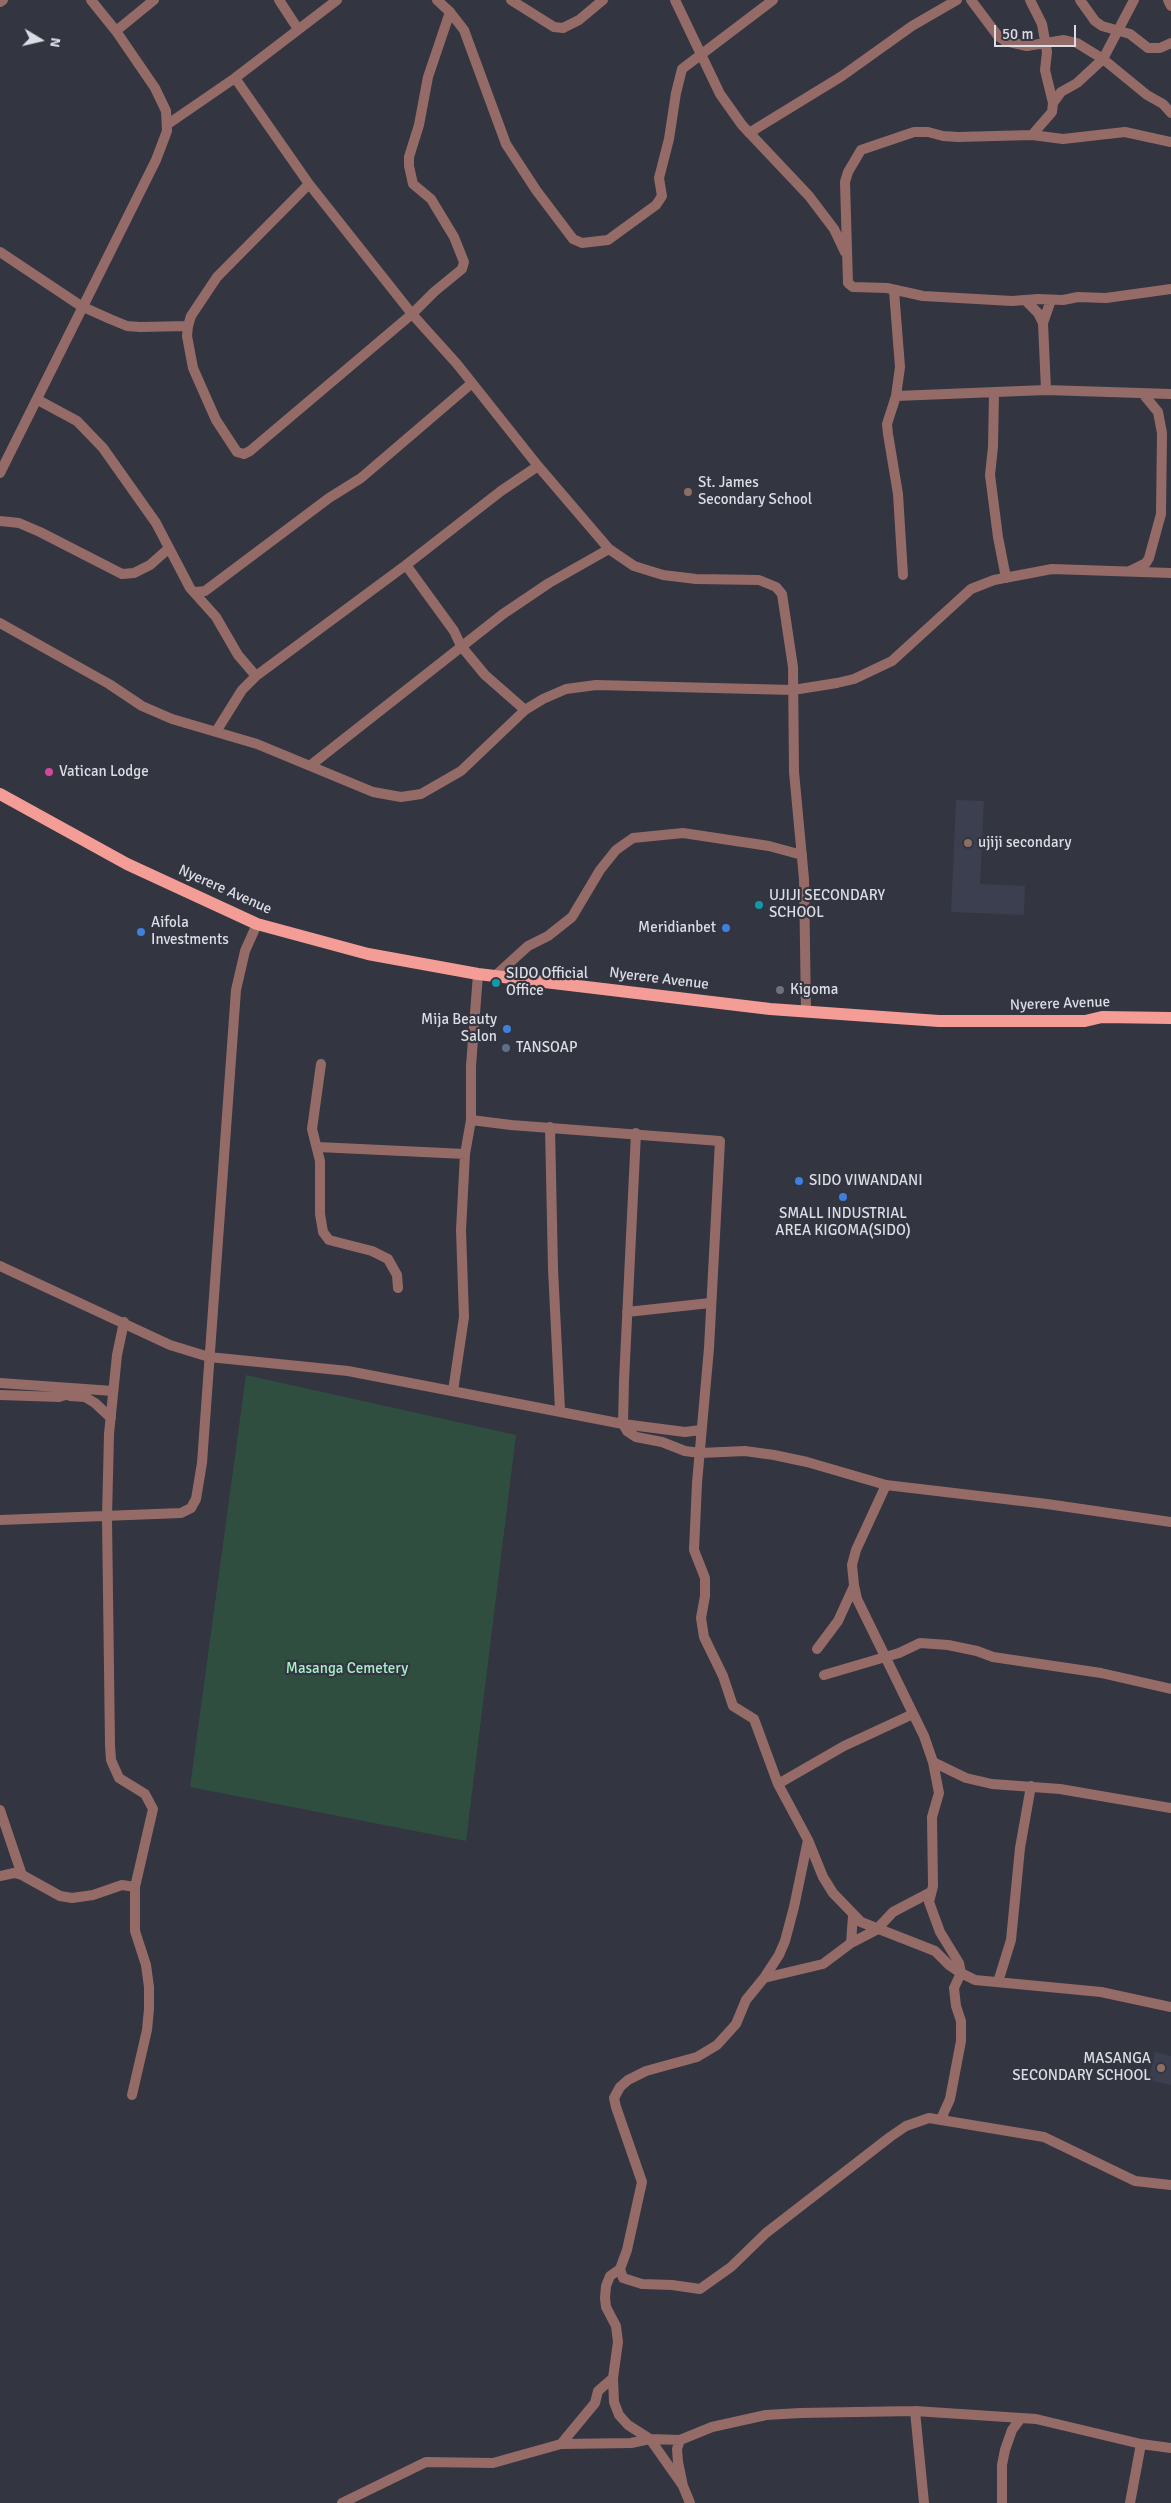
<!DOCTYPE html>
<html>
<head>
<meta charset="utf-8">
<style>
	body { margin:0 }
	#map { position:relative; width:1171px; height:2503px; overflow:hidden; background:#333540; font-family:Signika,sans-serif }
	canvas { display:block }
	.north { position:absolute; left:15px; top:15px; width:50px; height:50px; -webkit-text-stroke:4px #333540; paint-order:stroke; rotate:99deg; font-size:14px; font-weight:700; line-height:20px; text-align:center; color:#dcdde4 }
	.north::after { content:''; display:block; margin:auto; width:18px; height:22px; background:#dcdde4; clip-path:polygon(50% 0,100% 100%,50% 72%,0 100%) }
	.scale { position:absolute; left:994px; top:25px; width:82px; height:22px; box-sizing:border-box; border:2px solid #dcdde4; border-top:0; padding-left:6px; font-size:15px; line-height:18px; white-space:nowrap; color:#dcdde4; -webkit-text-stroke:4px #333540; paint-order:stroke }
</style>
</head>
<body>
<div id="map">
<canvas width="1171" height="2503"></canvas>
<div class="north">N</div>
<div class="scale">50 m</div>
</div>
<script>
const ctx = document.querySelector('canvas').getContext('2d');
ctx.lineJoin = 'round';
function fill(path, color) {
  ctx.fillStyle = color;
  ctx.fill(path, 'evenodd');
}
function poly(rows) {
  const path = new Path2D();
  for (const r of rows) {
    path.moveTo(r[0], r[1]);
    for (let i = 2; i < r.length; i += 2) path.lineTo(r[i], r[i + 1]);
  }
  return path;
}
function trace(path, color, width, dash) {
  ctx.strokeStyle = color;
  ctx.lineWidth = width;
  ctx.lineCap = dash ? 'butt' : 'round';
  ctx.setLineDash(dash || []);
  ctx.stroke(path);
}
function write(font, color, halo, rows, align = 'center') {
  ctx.font = font + ' Signika,sans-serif';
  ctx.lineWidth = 4.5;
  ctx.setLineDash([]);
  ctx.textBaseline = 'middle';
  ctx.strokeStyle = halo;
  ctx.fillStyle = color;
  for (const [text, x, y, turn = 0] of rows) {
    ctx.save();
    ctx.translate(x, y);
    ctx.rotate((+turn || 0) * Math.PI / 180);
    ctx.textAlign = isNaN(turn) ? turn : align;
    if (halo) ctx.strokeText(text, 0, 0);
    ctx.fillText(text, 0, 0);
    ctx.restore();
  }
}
fill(poly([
	[956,800,984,801,980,884,1025,886,1024,915,951,912],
	[1155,2052,1171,2056,1171,2085,1149,2080]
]), '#3c3f4f');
fill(poly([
	[246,1375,516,1435,466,1841,190,1787]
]), '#304e3f');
trace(poly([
	[279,0,298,29],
	[437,0,450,12,464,30,506,144,536,190,573,239,582,243,608,240,656,205,662,196,659,178,669,139,676,93,682,69,773,0],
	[511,0,554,27,563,28,579,20,603,0],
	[675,0,720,94,742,125,809,196,834,229,845,252],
	[971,0,998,36,1005,41,1027,46,1064,40,1077,43,1103,59,1147,95,1163,104,1171,113],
	[1030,0,1042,24,1047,52,1045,70,1053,103,1052,112,1032,135,958,137,943,136,928,132,914,132,861,150,848,172,845,182,848,283,853,287,887,288,923,296,1012,301,1038,299,1063,300,1078,297,1106,298,1171,289],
	[1080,0,1095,21,1102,26,1130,34,1148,48,1160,48,1171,43],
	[1168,0,1171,6],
	[0,2,3,0],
	[116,31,154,0],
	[235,78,309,184,412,314,457,364,538,466,609,549,634,566,663,575,696,579,759,580,776,587,782,594,793,667,794,772,804,879,806,1011],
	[1053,103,1061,92,1077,83,1103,59,1134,0],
	[168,124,235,78,337,0],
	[749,133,842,76,912,26,957,0],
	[1032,135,1063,139,1125,132,1171,142],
	[309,184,217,277,191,316,188,326,187,336,193,368,216,420,237,452,244,454,250,451,412,314,434,292,462,269,464,262,454,237,431,199,413,184,409,166,409,157,419,125,428,77,450,12],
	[0,252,81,306,110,319,127,326,140,327,188,326],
	[894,291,900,367,896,396,887,424,888,434,898,494,903,575],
	[1026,301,1038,313,1043,323],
	[1046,390,1043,323,1051,300],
	[994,393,993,447,990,475,998,537,1006,578],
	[896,396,1046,390,1171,394],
	[38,400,77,421,103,448,156,523,190,588,216,617,238,655,256,676],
	[0,473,156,160,167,131,166,111,155,88,116,31,91,0],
	[0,521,19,523,40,532,122,574,134,573,150,565,168,549],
	[406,565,454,631,461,646,485,675,525,710],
	[1130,571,1146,563,1149,558,1161,514,1162,433,1158,412,1144,395],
	[196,592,205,591,329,498,361,478,472,383],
	[0,623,109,684,142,706,172,719,257,744,373,792,401,797,421,794,461,771,525,710,543,699,566,689,596,685,793,690,837,683,854,679,892,661,971,589,994,580,1052,569,1171,573],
	[217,730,242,690,256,676,406,565,501,491,538,466],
	[311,765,503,614,549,583,609,549],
	[495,976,528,946,548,936,572,917,600,870,616,850,633,838,683,833,769,846,802,855],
	[321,1064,312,1129,320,1161,320,1214,323,1232,329,1240,372,1251,388,1259,397,1275,398,1288],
	[471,1120,511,1125,720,1141,709,1348,697,1483,694,1550,705,1578,705,1596,701,1618,704,1637,723,1676,733,1706,754,1719,778,1784,808,1840,823,1877,833,1893,861,1922,935,1951,949,1965,961,1973,954,1988,956,2006,961,2021,961,2041,950,2099,941,2119],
	[550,1127,553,1269,560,1410],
	[636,1133,624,1381,623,1424,627,1431,636,1437,662,1442,685,1451,700,1453,745,1451,774,1455,807,1462,886,1485,1047,1504,1171,1522],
	[318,1147,465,1154],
	[0,1266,170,1345,209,1357,348,1371,623,1424,685,1432,701,1430],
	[627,1312,710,1303],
	[124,1322,117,1355,109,1434,107,1518,110,1745,111,1760,119,1778,145,1794,153,1809,135,1887,135,1931,146,1965,149,1987,149,2009,147,2030,132,2095],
	[0,1383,113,1391],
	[453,1391,464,1317,461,1230,465,1154,471,1120,471,1066,478,974],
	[0,1395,59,1397,78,1391],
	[70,1396,85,1397,95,1403,111,1418],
	[886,1485,856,1550,852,1565,854,1585,857,1599,924,1736,933,1762,966,1778,992,1784,1060,1789,1171,1808],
	[0,1520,181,1513,191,1508,196,1499,202,1463,236,990,245,951,257,924],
	[817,1649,838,1621,854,1586],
	[824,1675,899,1653,920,1643,948,1645,977,1651,993,1657,1101,1673,1171,1689],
	[933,1762,939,1793,932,1817,933,1886,929,1902,940,1932,959,1963,961,1973,975,1980,1101,1992,1171,2007],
	[778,1784,844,1746,913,1714],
	[0,1810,22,1875],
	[0,1876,14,1873,22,1875,60,1896,72,1898,93,1895,122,1885,135,1887],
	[931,1892,893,1912,876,1930,851,1943,823,1964,764,1978,746,2000,736,2024,717,2045,697,2057,646,2071,628,2080,620,2087,614,2098,616,2107,642,2182,627,2250,620,2269,623,2278,642,2284,672,2285,700,2289,731,2267,766,2233,890,2137,906,2126,929,2118,1044,2137,1135,2181,1171,2185],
	[851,1943,853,1916],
	[764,1978,779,1955,785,1941,794,1907,808,1840],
	[998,1982,1011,1940,1020,1848,1031,1786],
	[620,2269,610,2276,606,2286,605,2298,606,2307,616,2326,618,2342,613,2378,614,2402,619,2415,628,2425,650,2439,683,2486],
	[915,2411,924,2503],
	[680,2440,677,2449,678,2462,683,2486,690,2503],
	[561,2444,595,2403,598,2391,613,2378],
	[342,2503,426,2462,493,2463,561,2444,631,2443,650,2439,680,2440,712,2427,766,2415,800,2413,915,2411,1036,2419,1141,2444,1171,2448],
	[1002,2503,1002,2465,1005,2450,1012,2430,1021,2418],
	[1130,2503,1141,2444]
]), '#956b67', 10);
trace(poly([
	[0,794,127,864,257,924,368,954,478,974,770,1009,939,1021,1085,1021,1102,1017,1171,1018]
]), '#f39d96', 12);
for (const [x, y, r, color] of [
	[688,492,5,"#8d6e63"],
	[49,772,5,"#d1479c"],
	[968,843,5,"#8d6e63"],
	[759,905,5,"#0f9aa8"],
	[726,928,5,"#3f7fe0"],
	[141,932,5,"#3f7fe0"],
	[496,983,5,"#0f9aa8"],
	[780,990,5,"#6b7280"],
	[507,1029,5,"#3f7fe0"],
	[506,1048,5,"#5c6f8a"],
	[799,1181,5,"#3f7fe0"],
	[843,1197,5,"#3f7fe0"],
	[1161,2068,5,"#8d6e63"]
]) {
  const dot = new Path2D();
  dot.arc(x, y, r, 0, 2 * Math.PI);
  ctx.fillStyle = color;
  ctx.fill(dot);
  trace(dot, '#333540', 2);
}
write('15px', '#dcdde4', '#333540', [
	["St. James",698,483],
	["Secondary School",698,500],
	["Vatican Lodge",59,772],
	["ujiji secondary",978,843],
	["UJIJI SECONDARY",769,896],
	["SCHOOL",769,913],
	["Aifola",151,923],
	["Investments",151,940],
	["Meridianbet",716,928,"right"],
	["SIDO Official",506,974],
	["Office",506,991],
	["Kigoma",790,990],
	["Mija Beauty",497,1020,"right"],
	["Salon",497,1037,"right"],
	["TANSOAP",516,1048],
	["SIDO VIWANDANI",809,1181],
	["SMALL INDUSTRIAL",843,1214,"center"],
	["AREA KIGOMA(SIDO)",843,1231,"center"],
	["MASANGA",1151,2059,"right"],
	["SECONDARY SCHOOL",1151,2076,"right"]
], 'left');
write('15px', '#dcdde4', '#333540', [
	["Nyerere Avenue",225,890,24],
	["Nyerere Avenue",659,979,7],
	["Nyerere Avenue",1060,1004,-2]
]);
write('15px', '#a6f0ca', '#333540', [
	["Masanga Cemetery",347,1669]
]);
</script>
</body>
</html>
